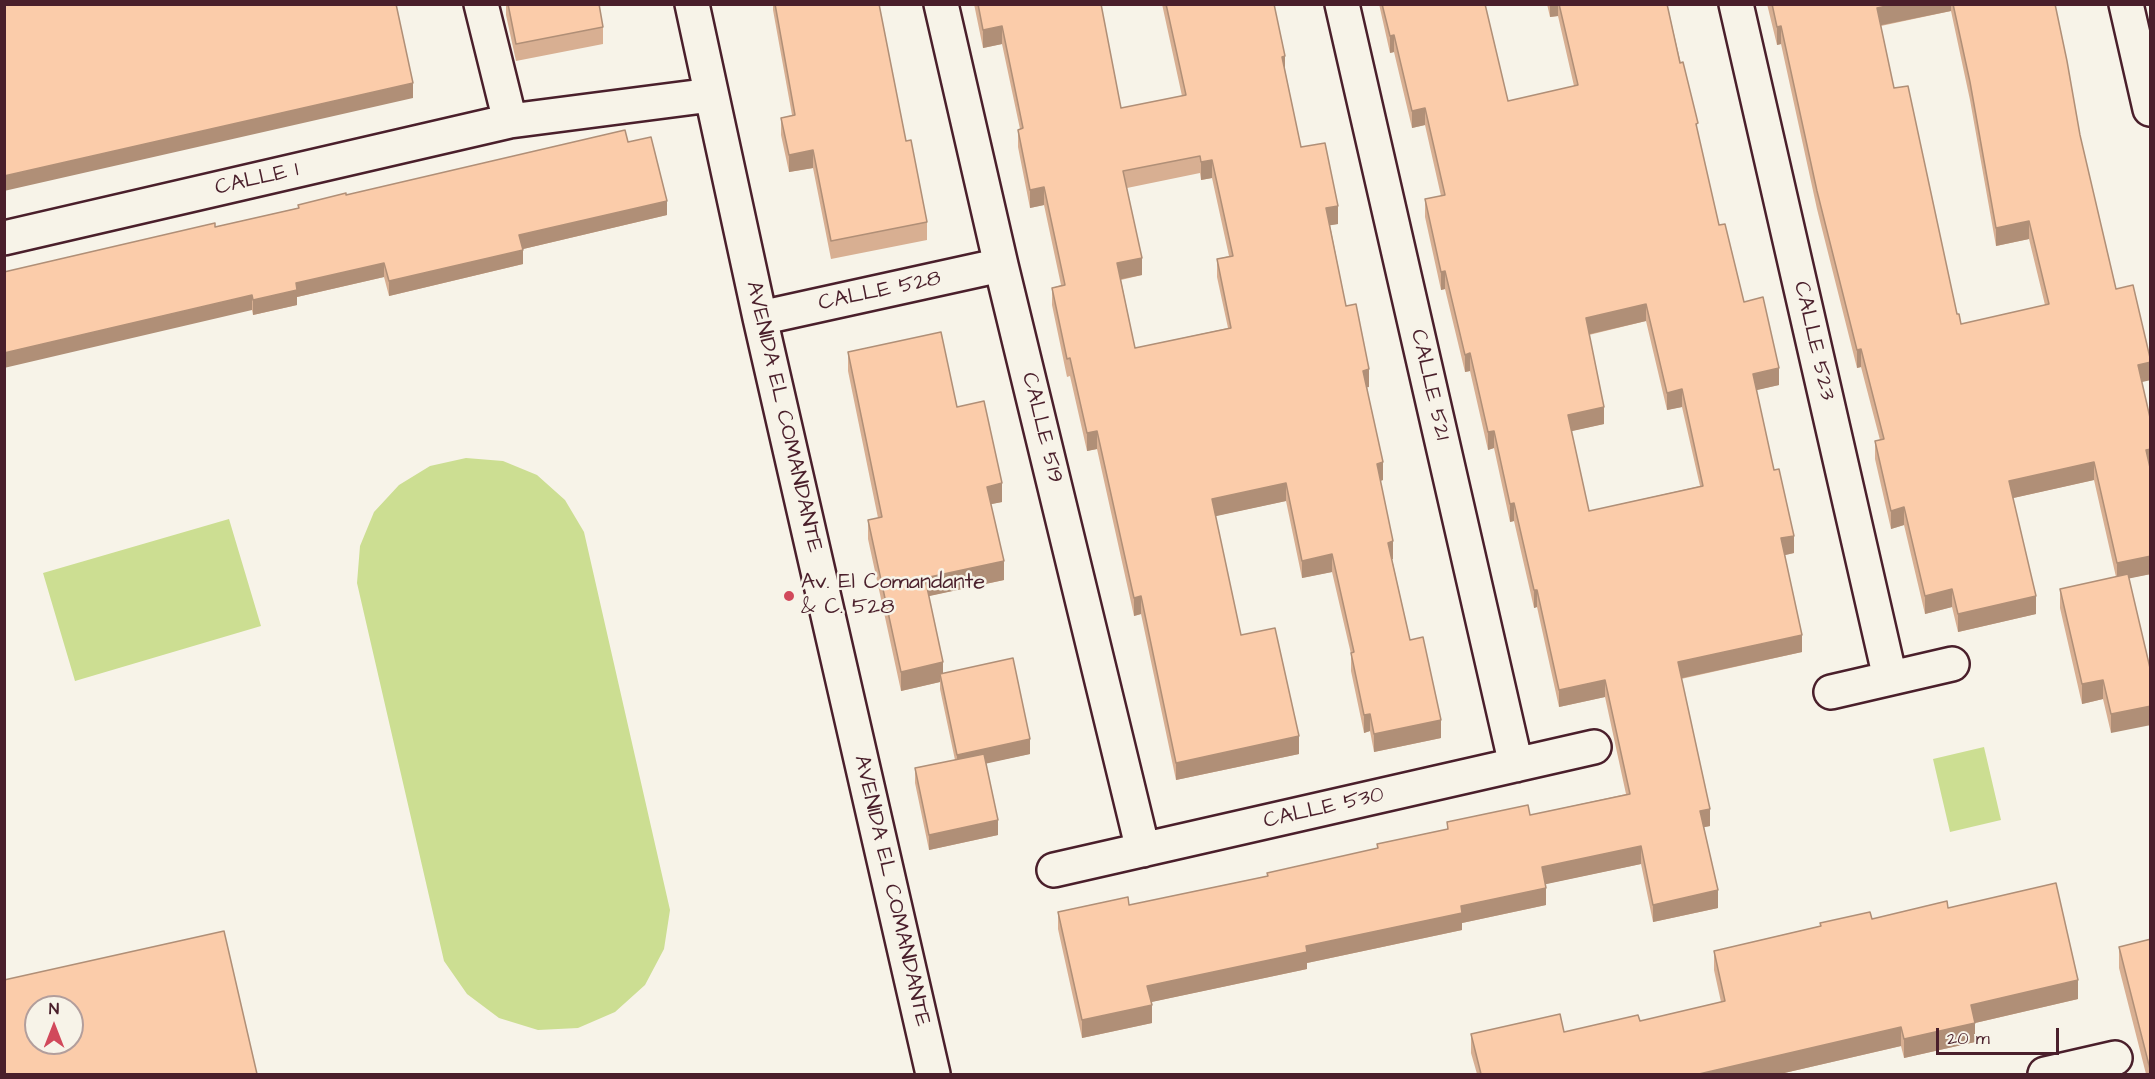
<!DOCTYPE html>
<html>
<head>
<meta charset="utf-8">
<style>
	body { margin:0 }
	#map { position:relative; width:2155px; height:1079px; overflow:hidden; background:#f7f3e8; font-family:"Architects Daughter",sans-serif }
	canvas { display:block }
	.frame { position:absolute; inset:0; border:6px solid #4a1f2b; pointer-events:none }
	.north { position:absolute; left:24px; top:995px; width:60px; height:60px; box-sizing:border-box; background:#f7f3e8; border:2px solid #b29e9c; border-radius:50%; rotate:0deg; font-size:16px; font-weight:700; line-height:24px; text-align:center; color:#4a1f2b }
	.north::after { content:''; display:block; margin:auto; width:21px; height:27px; background:#d1495b; clip-path:polygon(50% 0,100% 100%,50% 72%,0 100%) }
	.scale { position:absolute; left:1936px; top:1028px; width:123px; height:27px; box-sizing:border-box; border:3px solid #4a1f2b; border-top:0; padding-left:8px; font-size:18px; line-height:21px; white-space:nowrap; color:#4a1f2b; -webkit-text-stroke:4px #f7f3e8; paint-order:stroke }
</style>
</head>
<body>
<div id="map">
<canvas width="2155" height="1079"></canvas>
<div class="frame"></div>
<div class="north">N</div>
<div class="scale">20 m</div>
</div>
<script>
const ctx = document.querySelector('canvas').getContext('2d');
ctx.lineJoin = 'round';
function fill(path, color) {
  ctx.fillStyle = color;
  ctx.fill(path, 'evenodd');
}
function poly(rows) {
  const path = new Path2D();
  for (const r of rows) {
    path.moveTo(r[0], r[1]);
    for (let i = 2; i < r.length; i += 2) path.lineTo(r[i], r[i + 1]);
  }
  return path;
}
function trace(path, color, width, dash) {
  ctx.strokeStyle = color;
  ctx.lineWidth = width;
  ctx.lineCap = dash ? 'butt' : 'round';
  ctx.setLineDash(dash || []);
  ctx.stroke(path);
}
function write(font, color, halo, rows, align = 'center') {
  ctx.font = font + ' "Architects Daughter",sans-serif';
  ctx.lineWidth = 5;
  ctx.setLineDash([]);
  ctx.textBaseline = 'middle';
  ctx.strokeStyle = halo;
  ctx.fillStyle = color;
  for (const [text, x, y, turn = 0] of rows) {
    ctx.save();
    ctx.translate(x, y);
    ctx.rotate((+turn || 0) * Math.PI / 180);
    ctx.textAlign = isNaN(turn) ? turn : align;
    if (halo) ctx.strokeText(text, 0, 0);
    ctx.fillText(text, 0, 0);
    ctx.restore();
  }
}
fill(poly([
	[466,458,503,461,537,475,565,500,584,532,670,910,664,949,645,985,615,1012,578,1028,538,1030,499,1018,467,994,444,961,357,583,360,546,374,512,399,485,430,466],
	[229,519,261,626,75,681,43,573],
	[1984,747,2001,820,1950,832,1933,759]
]), '#ccde92');
const minor = poly([
	[692,4,760,318,933,1074],
	[941,4,1001,265,1143,850],
	[1342,4,1516,765],
	[1736,4,1890,678],
	[2126,4,2150,109],
	[510,121,711,95],
	[4,238,510,121,481,4],
	[760,318,1001,265],
	[1831,692,1952,664],
	[1054,870,1594,747],
	[2045,1074,2115,1058]
]);
trace(minor, '#4a1f2b', 38);
trace(minor, '#f7f3e8', 33);
fill(poly([
	[506,4,599,4,603,27,603,44,516,61,506,15],
	[773,4,879,4,906,141,927,222,927,240,831,259,813,168,789,172,781,135,781,118,792,115,773,10],
	[974,4,1101,4,1121,108,1182,96,1162,4,1274,4,1285,70,1301,147,1338,224,1330,225,1346,306,1369,387,1367,387,1383,480,1380,481,1393,559,1392,559,1410,640,1441,738,1374,752,1370,731,1364,733,1351,671,1351,654,1332,572,1302,578,1286,501,1215,516,1241,635,1299,754,1176,780,1141,614,1134,616,1097,449,1087,451,1070,376,1067,377,1052,305,1052,288,1061,285,1044,205,1030,208,1018,147,1018,130,1020,129,1002,44,983,48],
	[1200,173,1201,180,1212,178,1229,256,1217,259,1217,277,1228,328,1135,348,1121,280,1142,275,1127,188],
	[1379,4,1485,4,1508,101,1574,86,1558,16,1550,17,1547,4,1667,4,1719,225,1744,302,1779,385,1756,390,1774,470,1794,553,1785,555,1802,652,1681,679,1710,826,1704,827,1718,908,1653,922,1641,864,1545,884,1546,905,1462,923,1462,930,1307,963,1307,969,1151,1002,1152,1023,1082,1038,1058,929,1058,912,1129,905,1267,876,1267,873,1377,849,1377,844,1447,829,1447,822,1530,815,1626,794,1605,697,1559,707,1537,607,1534,608,1514,521,1510,522,1494,448,1488,450,1470,371,1465,372,1445,289,1441,290,1425,217,1425,199,1441,196,1425,125,1412,128,1394,52,1390,53],
	[1646,321,1667,410,1682,407,1700,486,1589,511,1571,431,1604,424,1589,335],
	[1767,4,2055,4,2080,135,2116,289,2141,382,2151,467,2149,467,2151,472,2151,574,2129,578,2111,733,2103,699,2082,704,2060,608,2060,589,2116,577,2094,480,2013,498,2036,614,1958,632,1952,607,1925,614,1904,525,1891,529,1875,459,1875,441,1880,440,1861,367,1857,368,1817,209,1781,44,1777,45],
	[1951,11,1970,100,1996,246,2029,239,2045,305,1961,324,1957,314,1894,88,1881,26],
	[628,142,667,215,523,249,523,264,389,296,384,277,297,297,297,305,253,315,252,310,215,227,298,208,298,205],
	[848,352,957,407,1002,502,991,504,1004,580,928,596,943,673,1030,754,986,763,998,835,929,850,915,783,915,768,955,760,940,689,940,682,901,691,868,539,868,520,878,518,848,371],
	[1948,908,2078,999,1975,1023,1975,1042,1904,1058,1901,1046,1780,1074,1477,1074,1471,1053,1471,1034,1564,1032,1640,1021,1721,1002,1714,970,1714,951,1820,926,1820,923,1872,919],
	[2119,947,2151,1074,2146,1074,2119,968]
]), '#d8af92');
fill(poly([
	[1550,4,1558,4,1558,16,1550,17],
	[1896,4,1951,4,1951,11,1877,26,1877,8],
	[1002,26,1002,44,983,48,983,30],
	[1781,26,1781,44,1777,45,1777,27],
	[1394,35,1394,52,1390,53,1390,36],
	[1285,56,1285,74,1282,57],
	[413,83,413,98,4,191,4,176],
	[1425,108,1425,125,1412,128,1412,111],
	[813,150,813,168,789,172,789,155],
	[1212,160,1212,178,1201,180,1201,162],
	[1044,187,1044,205,1030,208,1030,190],
	[667,201,667,215,519,250,519,235],
	[1338,206,1338,224,1326,226,1326,208],
	[2029,221,2029,239,1996,246,1996,228],
	[523,250,523,264,389,296,389,281],
	[1142,258,1142,275,1117,280,1117,263],
	[384,263,384,277,297,297,297,305,253,315,253,300,296,283],
	[1445,271,1445,289,1441,290,1441,272],
	[252,295,252,310,4,368,4,353],
	[1646,304,1646,321,1586,335,1586,318],
	[1861,349,1861,367,1857,368,1857,350],
	[1470,353,1470,371,1465,372,1465,355],
	[2151,362,2151,380,2138,383,2138,365],
	[1779,368,1779,385,1753,391,1753,374],
	[1369,369,1369,387,1363,388,1363,371],
	[1682,389,1682,407,1667,410,1667,393],
	[1604,407,1604,424,1568,432,1568,415],
	[1097,431,1097,449,1087,451,1087,433],
	[1494,431,1494,448,1488,450,1488,432],
	[2151,449,2151,467,2146,468,2146,450],
	[1383,462,1383,480,1377,482,1377,464],
	[2094,462,2094,480,2009,499,2009,481],
	[1002,483,1002,502,987,505,987,487],
	[1286,483,1286,501,1212,517,1212,499],
	[1514,503,1514,521,1510,522,1510,504],
	[1904,507,1904,525,1891,529,1891,511],
	[1794,536,1794,553,1781,556,1781,538],
	[1393,541,1393,559,1388,560,1388,543],
	[1332,554,1332,572,1302,578,1302,561],
	[2151,556,2151,574,2117,581,2117,563],
	[1004,561,1004,580,925,597,925,578],
	[1952,589,1952,607,1925,614,1925,596],
	[1534,590,1537,590,1537,607,1534,608],
	[1141,596,1141,614,1134,616,1134,598],
	[2036,596,2036,614,1958,632,1958,614],
	[1802,635,1802,652,1678,679,1678,662],
	[943,662,943,681,940,674,940,682,901,691,901,672],
	[1605,680,1605,697,1559,707,1559,690],
	[2103,680,2103,699,2082,704,2082,684],
	[2151,706,2151,725,2111,733,2111,714],
	[1370,714,1370,731,1364,733,1364,715],
	[1441,720,1441,738,1374,752,1374,734],
	[1299,736,1299,754,1176,780,1176,763],
	[1030,739,1030,754,957,770,957,755],
	[1710,809,1710,826,1700,828,1700,811],
	[998,820,998,835,929,850,929,835],
	[1641,846,1641,864,1542,885,1542,867],
	[1546,888,1546,905,1462,923,1462,930,1307,963,1307,969,1147,1003,1147,986,1306,946,1461,906],
	[1718,890,1718,908,1653,922,1653,905],
	[2078,980,2078,999,1975,1023,1975,1042,1904,1058,1904,1039,1971,1005],
	[1152,1005,1152,1023,1082,1038,1082,1020],
	[1901,1027,1901,1046,1780,1074,1699,1074]
]), '#b08f77');
const building = poly([
	[4,4,396,4,413,83,4,176,4,4],
	[508,4,599,4,603,27,516,44,508,4],
	[775,4,879,4,906,141,911,140,927,222,831,241,813,150,789,155,781,118,795,115,775,4],
	[978,4,1101,4,1121,108,1186,95,1166,4,1274,4,1285,56,1282,57,1301,147,1325,143,1338,206,1326,208,1346,306,1356,304,1369,369,1363,371,1383,462,1377,464,1393,541,1388,543,1410,640,1423,637,1441,720,1374,734,1370,714,1364,715,1351,653,1354,652,1332,554,1302,561,1286,483,1212,499,1241,635,1275,628,1299,736,1176,763,1141,596,1134,598,1097,431,1087,433,1070,358,1067,359,1052,288,1065,285,1044,187,1030,190,1018,130,1023,128,1002,26,983,30,978,4],
	[1200,156,1201,162,1212,160,1233,256,1217,259,1231,328,1135,348,1117,263,1142,258,1123,171,1200,156],
	[1382,4,1485,4,1508,101,1578,85,1559,4,1667,4,1680,63,1683,62,1698,123,1696,124,1719,225,1725,224,1744,302,1763,297,1779,368,1753,374,1774,470,1779,469,1794,536,1781,538,1802,635,1678,662,1710,809,1700,811,1718,890,1653,905,1641,846,1542,867,1546,888,1461,906,1462,913,1306,946,1307,952,1147,986,1152,1005,1082,1020,1058,912,1128,897,1129,905,1268,876,1267,873,1378,848,1377,844,1448,829,1447,822,1528,805,1530,815,1630,794,1605,680,1559,690,1537,590,1534,590,1514,503,1510,504,1494,431,1488,432,1470,353,1465,355,1445,271,1441,272,1425,199,1445,195,1425,108,1412,111,1394,35,1390,36,1382,4],
	[1646,304,1667,393,1682,389,1703,486,1589,511,1568,415,1604,407,1586,318,1646,304],
	[1772,4,1896,4,1877,8,1894,88,1908,86,1957,314,1959,314,1961,324,2049,304,2029,221,1996,228,1970,82,1953,4,2055,4,2067,61,2080,135,2116,289,2133,285,2151,362,2138,365,2151,422,2151,449,2146,450,2151,472,2151,556,2117,563,2094,462,2009,481,2036,596,1958,614,1952,589,1925,596,1904,507,1891,511,1875,441,1884,439,1861,349,1857,350,1817,191,1781,26,1777,27,1772,4],
	[625,130,628,142,651,137,667,201,519,235,523,250,389,281,384,263,296,283,297,290,253,300,252,295,4,353,4,272,215,223,215,227,299,208,298,205,346,193,346,195,625,130],
	[941,332,957,407,984,401,1002,483,987,487,1004,561,925,578,943,662,901,672,868,520,882,517,848,352,941,332],
	[2128,574,2150,668,2151,668,2151,706,2111,714,2103,680,2082,684,2060,589,2128,574],
	[1013,658,1030,739,957,755,940,674,1013,658],
	[984,754,998,820,929,835,915,768,984,754],
	[2056,883,2078,980,1971,1005,1975,1023,1904,1039,1901,1027,1699,1074,1481,1074,1471,1034,1560,1014,1564,1032,1638,1015,1640,1021,1725,1001,1714,951,1821,926,1820,923,1870,912,1872,919,1947,901,1948,908,2056,883],
	[224,931,257,1074,4,1074,4,980,224,931],
	[36,1007,72,1007,72,1043,36,1043,36,1007],
	[2151,939,2151,1073,2119,947,2151,939]
]);
fill(building, '#fbccaa');
trace(building, '#b08f77', 1.5);
for (const [x, y, r, color] of [
	[789,596,6,"#d1495b"]
]) {
  const dot = new Path2D();
  dot.arc(x, y, r, 0, 2 * Math.PI);
  ctx.fillStyle = color;
  ctx.fill(dot);
  trace(dot, '#f7f3e8', 2);
}
write('22px', '#4a1f2b', '#f7f3e8', [
	["CALLE 1",257,180,-13],
	["CALLE 528",880,292,-12],
	["CALLE 523",1813,341,77],
	["CALLE 521",1429,385,77],
	["AVENIDA EL COMANDANTE",783,417,77],
	["CALLE 519",1041,428,76],
	["CALLE 530",1324,809,-13],
	["AVENIDA EL COMANDANTE",891,891,77]
]);
write('22px', '#4a1f2b', '#f7f3e8', [
	["Av. El Comandante",801,583],
	["& C. 528",801,608]
], 'left');
</script>
</body>
</html>
